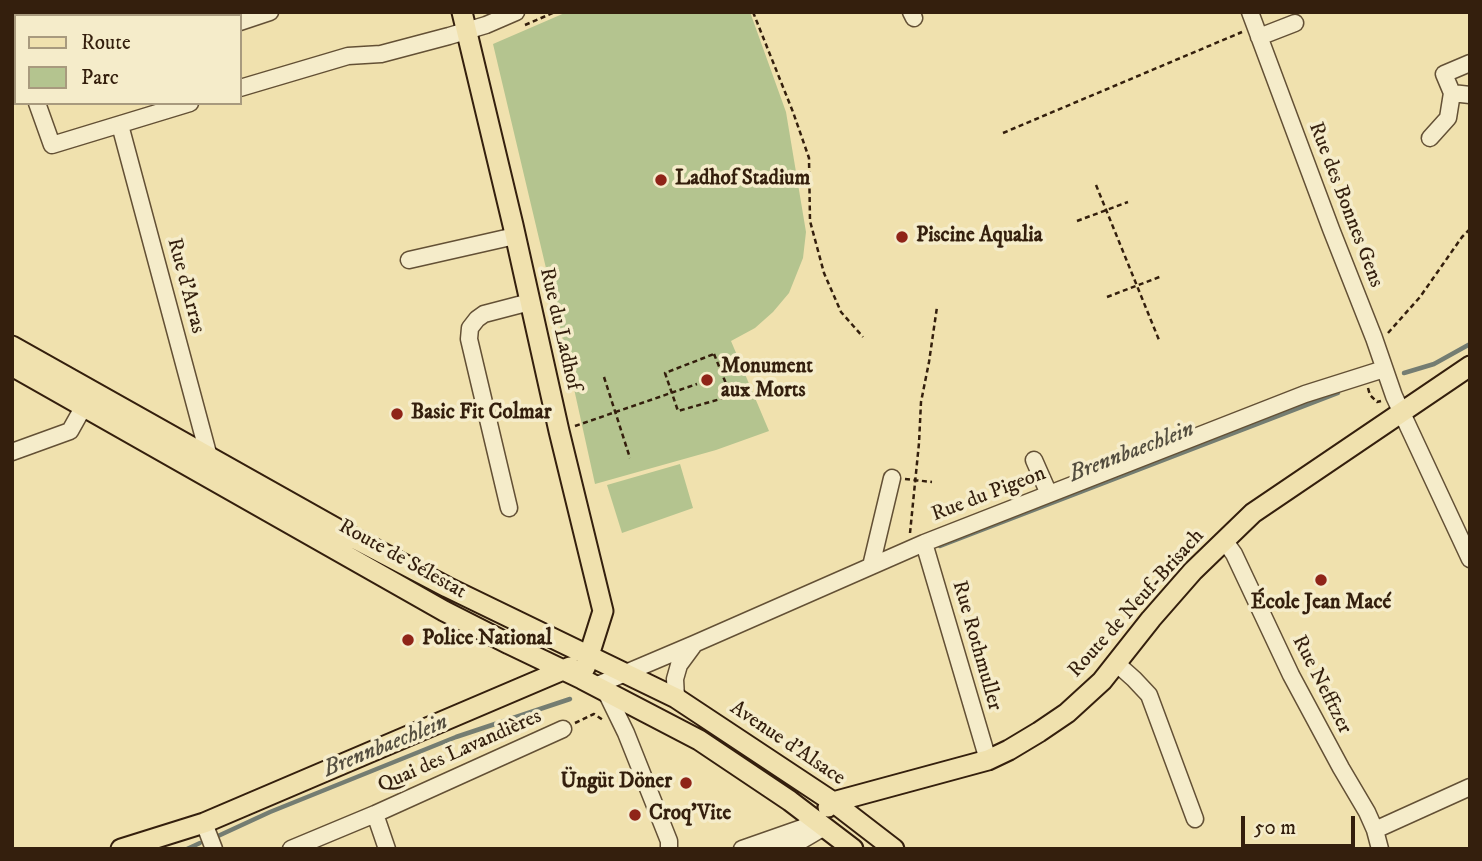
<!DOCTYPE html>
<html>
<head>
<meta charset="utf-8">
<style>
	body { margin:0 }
	#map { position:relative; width:1482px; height:861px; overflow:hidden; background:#f0e1ae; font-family:"IM FELL DW Pica",serif }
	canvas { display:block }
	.frame { position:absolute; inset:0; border:14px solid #341f0d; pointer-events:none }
	.legend { position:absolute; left:14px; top:14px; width:228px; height:91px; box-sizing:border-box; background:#f5ecca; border:2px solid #a89a7e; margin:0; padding:9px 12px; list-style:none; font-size:21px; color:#341f0d }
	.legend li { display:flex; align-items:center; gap:14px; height:35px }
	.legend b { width:35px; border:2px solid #a89a7e }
	.scale { position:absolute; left:1241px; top:816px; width:114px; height:32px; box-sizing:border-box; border:4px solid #341f0d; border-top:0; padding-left:9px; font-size:21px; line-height:24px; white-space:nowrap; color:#341f0d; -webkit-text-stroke:5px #f5ecca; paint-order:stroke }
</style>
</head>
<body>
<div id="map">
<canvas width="1482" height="861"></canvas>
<div class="frame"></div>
<ul class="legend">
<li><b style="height:9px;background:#f0e1ae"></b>Route</li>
<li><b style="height:19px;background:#b4c48f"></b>Parc</li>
</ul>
<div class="scale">50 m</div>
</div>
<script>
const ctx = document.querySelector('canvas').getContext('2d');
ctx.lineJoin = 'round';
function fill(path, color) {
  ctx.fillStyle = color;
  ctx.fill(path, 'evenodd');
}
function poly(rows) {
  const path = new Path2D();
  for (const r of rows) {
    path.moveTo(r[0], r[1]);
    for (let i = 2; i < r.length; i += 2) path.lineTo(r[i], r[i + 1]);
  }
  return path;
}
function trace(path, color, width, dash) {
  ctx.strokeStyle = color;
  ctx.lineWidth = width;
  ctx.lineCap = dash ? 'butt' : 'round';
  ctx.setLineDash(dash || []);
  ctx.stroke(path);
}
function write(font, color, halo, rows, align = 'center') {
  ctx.font = font + ' "IM FELL DW Pica",serif';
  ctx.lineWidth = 7;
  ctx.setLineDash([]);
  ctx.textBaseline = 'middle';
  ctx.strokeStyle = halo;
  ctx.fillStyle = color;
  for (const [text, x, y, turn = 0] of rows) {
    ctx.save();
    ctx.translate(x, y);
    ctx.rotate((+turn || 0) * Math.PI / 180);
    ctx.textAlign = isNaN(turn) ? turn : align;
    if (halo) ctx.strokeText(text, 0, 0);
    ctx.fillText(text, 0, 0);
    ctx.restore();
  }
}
fill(poly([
	[567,12,750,12,786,112,806,232,803,258,789,293,773,312,755,328,731,341,769,431,716,450,595,484,567,357,493,44],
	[680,464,693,508,622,533,607,485]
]), '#b4c48f');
trace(poly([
	[1404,373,1434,364,1470,344],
	[940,546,1338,393],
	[218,836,270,812,456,737,570,699],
	[187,849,200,843]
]), '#747d72', 4.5);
const minor = poly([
	[223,12,224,16],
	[911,12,914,18],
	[1250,12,1331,229,1374,338,1394,396,1470,559],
	[12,13,15,12],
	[240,22,270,12],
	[12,34,16,44],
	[1259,37,1295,23],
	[1470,63,1444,74,1452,93,1470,95],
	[240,88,348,56,381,54,449,36,486,25,516,12],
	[37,103,52,145,190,103],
	[120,125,209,457],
	[1430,138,1448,118,1452,93],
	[409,260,515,236],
	[12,452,70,431,84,406],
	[1034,460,1049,494],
	[509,508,469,339,470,328,477,319,484,314,530,302],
	[1224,540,1234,554,1291,675,1341,768,1367,812,1375,830,1380,849],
	[924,543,988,760],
	[871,566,892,478],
	[1116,663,1134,679,1149,695,1195,819],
	[595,686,694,644,924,543,1305,394,1384,369],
	[606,692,626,733,669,841,669,849],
	[676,698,675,679,679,665,693,646],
	[375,814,387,849],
	[204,823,214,849],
	[1375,830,1470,787],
	[291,849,375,814,563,729],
	[742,849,802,828,815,820],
	[780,849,802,840,819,830]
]);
const major = poly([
	[462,12,513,225,559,431,603,611,585,668],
	[12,346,350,536,447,587,676,698,833,802,894,849],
	[12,366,444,611,509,644,582,679,699,740,790,801,853,849],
	[828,807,833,802,988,760,1009,750,1039,732,1067,713,1102,681,1151,619,1193,571,1253,513,1470,366],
	[121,849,204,823,570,667]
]);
trace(minor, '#635035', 19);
trace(major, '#341f0d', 23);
trace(poly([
	[753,12,793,112,809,158,810,221,824,273,841,312,863,337],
	[525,25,555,12],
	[1003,133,1242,32],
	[1096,185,1159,340],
	[1077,221,1128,202],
	[1107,297,1162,276],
	[1388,333,1420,297,1462,237,1470,229],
	[714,354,731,396,678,411,665,373,714,354],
	[604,377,630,458],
	[1368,388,1370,395,1377,402,1381,401],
	[575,426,697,384],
	[905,479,932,482],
	[910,533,919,443,921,402,929,362,937,307],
	[575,723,594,714,603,720]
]), '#341f0d', 2.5, [5, 3.5]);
trace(minor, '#f5ecca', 16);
trace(major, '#f0e1ae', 19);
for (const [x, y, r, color] of [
	[661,180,7,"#8f2418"],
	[902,237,7,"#8f2418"],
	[707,380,7,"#8f2418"],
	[397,414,7,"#8f2418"],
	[1321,580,7,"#8f2418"],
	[408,640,7,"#8f2418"],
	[686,783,7,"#8f2418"],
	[635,815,7,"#8f2418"]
]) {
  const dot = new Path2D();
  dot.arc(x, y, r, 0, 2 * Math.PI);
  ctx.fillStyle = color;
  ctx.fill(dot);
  trace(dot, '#f5ecca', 2.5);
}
write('bold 21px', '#341f0d', '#f5ecca', [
	["Ladhof Stadium",675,180],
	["Piscine Aqualia",916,237],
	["Monument",721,368],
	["aux Morts",721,392],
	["Basic Fit Colmar",411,414],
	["École Jean Macé",1321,604,"center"],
	["Police National",422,640],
	["Üngüt Döner",672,783,"right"],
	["Croq'Vite",649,815]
], 'left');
write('21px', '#341f0d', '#f5ecca', [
	["Rue des Bonnes Gens",1345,205,69],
	["Rue d'Arras",185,286,75],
	["Rue du Ladhof",559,329,77],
	["Rue du Pigeon",989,495,-21],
	["Route de Sélestat",402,560,29],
	["Route de Neuf-Brisach",1137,604,-48],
	["Rue Rothmuller",976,646,74],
	["Rue Nefftzer",1321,685,63],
	["Avenue d'Alsace",787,744,34],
	["Quai des Lavandières",460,752,-24]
]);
write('italic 23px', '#544e3f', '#f5ecca', [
	["Brennbaechlein",1132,453,-21],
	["Brennbaechlein",386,747,-22]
]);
</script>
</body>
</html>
